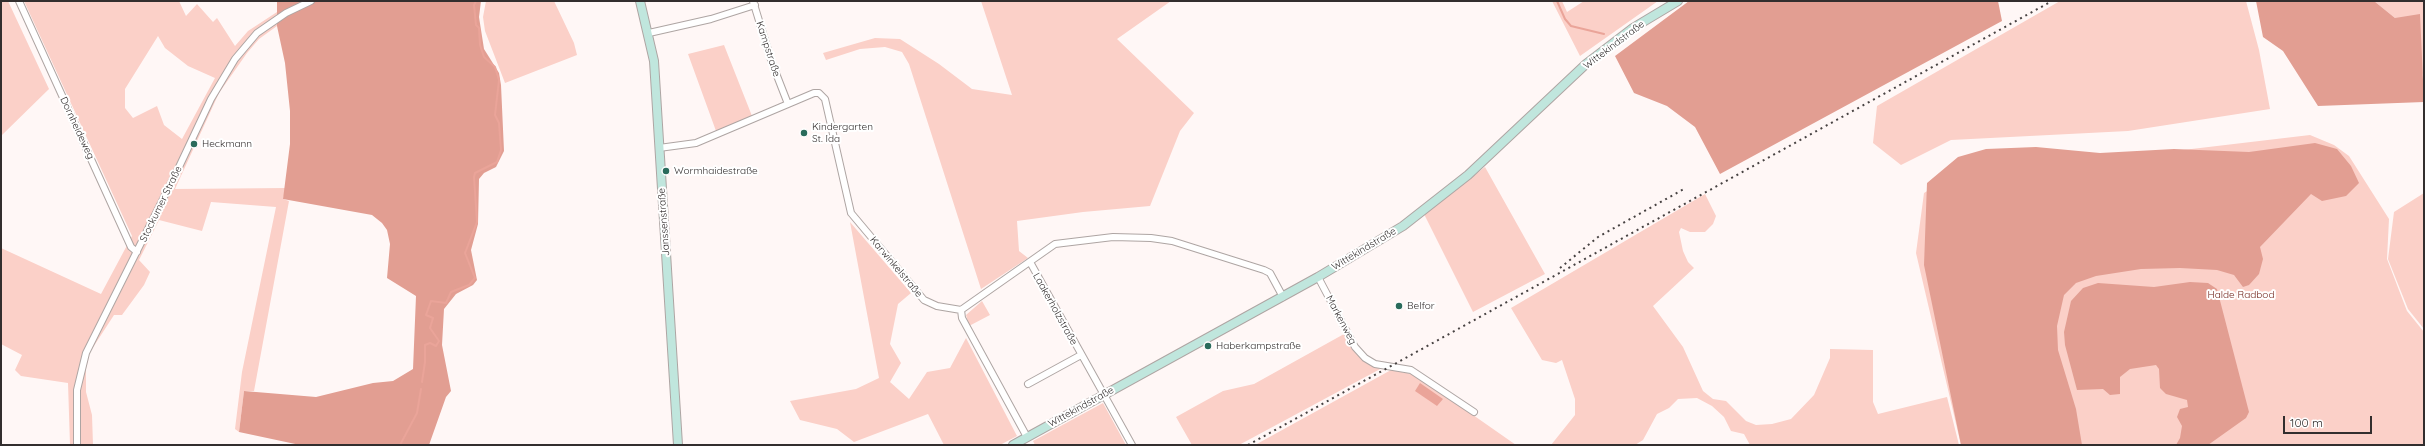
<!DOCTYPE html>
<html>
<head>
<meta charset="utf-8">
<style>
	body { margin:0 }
	#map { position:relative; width:2425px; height:446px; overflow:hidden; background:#fff7f6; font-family:Quicksand,sans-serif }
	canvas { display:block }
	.frame { position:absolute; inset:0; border:2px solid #322e2e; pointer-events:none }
	.scale { position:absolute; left:2283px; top:416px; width:89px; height:18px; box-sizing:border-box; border:2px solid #322e2e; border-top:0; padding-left:5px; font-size:12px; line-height:14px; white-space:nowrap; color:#322e2e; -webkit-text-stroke:3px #fff; paint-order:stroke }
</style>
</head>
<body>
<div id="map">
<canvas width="2425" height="446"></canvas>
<div class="frame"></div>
<div class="scale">100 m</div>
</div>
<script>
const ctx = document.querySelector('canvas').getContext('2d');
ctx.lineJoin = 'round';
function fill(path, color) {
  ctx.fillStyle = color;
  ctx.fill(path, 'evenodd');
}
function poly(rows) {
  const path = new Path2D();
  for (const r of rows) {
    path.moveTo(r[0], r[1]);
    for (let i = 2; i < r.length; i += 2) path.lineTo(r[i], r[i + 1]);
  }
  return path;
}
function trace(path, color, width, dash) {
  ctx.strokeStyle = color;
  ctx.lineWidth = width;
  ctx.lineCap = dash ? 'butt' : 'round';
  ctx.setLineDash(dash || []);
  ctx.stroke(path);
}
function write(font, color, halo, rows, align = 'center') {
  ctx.font = font + ' Quicksand,sans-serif';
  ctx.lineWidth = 4;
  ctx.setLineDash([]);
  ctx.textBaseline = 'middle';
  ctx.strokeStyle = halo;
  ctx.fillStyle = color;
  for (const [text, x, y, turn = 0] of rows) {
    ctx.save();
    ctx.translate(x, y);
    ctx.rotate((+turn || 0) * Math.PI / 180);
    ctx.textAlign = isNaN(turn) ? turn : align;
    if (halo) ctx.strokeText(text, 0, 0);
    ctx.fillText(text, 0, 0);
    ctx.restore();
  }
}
fill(poly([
	[1,1,8,1,49,89,1,136],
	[24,1,179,1,186,16,197,4,213,22,217,18,235,46,248,31,277,12,277,26,259,39,247,53,219,93,175,189,286,188,283,199,289,201,254,391,244,391,239,432,235,429,242,372,276,207,211,202,202,231,159,220,139,260,150,272,144,285,122,315,114,315,90,352,86,368,86,392,92,415,93,445,70,445,68,383,21,376,15,370,22,355,1,344,1,248,101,294,132,236],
	[158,36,165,48,188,66,215,78,182,139,164,125,157,106,133,118,125,108,125,89],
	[486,1,554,1,574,43,577,55,505,83,485,31,483,17],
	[981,1,1171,1,1117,39,1194,113,1180,131,1150,206,1083,212,1017,221,1019,251,1028,258,981,289,909,64,902,52,885,47,860,49,826,60,823,53,875,38,900,39,939,64,972,89,1012,95],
	[1552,1,1562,1,1567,12,1584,1,1658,1,1580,56],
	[2060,1,2246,1,2259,50,2270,109,2128,131,1951,140,1901,165,1873,143,1877,106],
	[2374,1,2424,1,2424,77,2395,18],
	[724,45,752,116,716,131,688,54],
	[2310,135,2334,145,2349,156,2389,219,2387,259,2407,311,2424,332,2424,445,1961,445,1916,253,1924,193,1953,175,1980,174],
	[1485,167,1545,274,1473,312,1424,214],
	[2424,193,2424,329,2408,309,2388,259,2394,212],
	[1705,194,1716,216,1713,224,1705,232,1690,232,1681,228,1679,232,1683,251,1688,262,1694,268,1653,306,1683,347,1703,391,1713,399,1726,401,1746,421,1756,425,1772,424,1791,419,1814,395,1830,358,1830,349,1873,350,1873,402,1878,414,1947,397,1959,445,1750,445,1744,434,1731,431,1724,417,1712,406,1697,398,1678,399,1669,408,1657,414,1643,440,1635,445,1551,445,1575,415,1575,399,1562,360,1556,363,1542,360,1511,308],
	[850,222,911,293,898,304,890,344,901,363,890,382,909,399,927,372,950,368,966,338,1017,436,1000,445,944,445,928,414,854,442,837,429,800,420,790,401,856,389,879,378],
	[982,301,990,315,969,326,966,315],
	[1344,334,1353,349,1371,365,1382,368,1239,445,1192,445,1176,417,1223,391,1254,384],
	[1391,370,1412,374,1423,380,1516,445,1255,445],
	[1103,403,1126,445,1035,445,1033,441]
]), '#fbd0c8');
fill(poly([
	[277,1,481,1,479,17,484,49,499,73,501,85,504,151,496,167,484,173,479,179,478,224,471,250,477,280,473,285,456,294,444,309,442,345,451,391,446,397,429,445,300,445,239,432,244,391,316,397,373,383,393,381,413,369,416,296,387,278,390,244,387,230,382,223,372,215,283,199,290,144,290,111,285,63,277,26],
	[1689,1,1998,1,2002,21,1720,174,1695,127,1667,106,1634,93,1615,56],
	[2256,1,2374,1,2395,18,2420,14,2424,102,2318,106,2283,51,2263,37],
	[2315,143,2337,149,2351,166,2359,183,2346,196,2322,201,2311,194,2260,247,2263,259,2259,274,2249,285,2243,287,2234,275,2217,270,2180,268,2141,269,2096,276,2076,283,2064,295,2057,326,2058,350,2076,409,2082,445,1961,445,1924,265,1927,183,1958,157,1986,149,2036,147,2100,153,2174,149,2249,152],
	[2190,282,2208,283,2217,289,2249,412,2246,418,2208,445,2176,445,2180,438,2182,426,2177,417,2180,409,2188,407,2187,400,2166,394,2160,388,2159,369,2156,365,2130,369,2120,377,2120,394,2110,395,2103,389,2077,390,2065,345,2064,332,2071,301,2083,288,2098,283,2154,287]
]), '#e29e92');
fill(poly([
	[1420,383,1443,399,1437,406,1415,391]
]), '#eaa499');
trace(poly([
	[1557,1,1565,19,1571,26,1604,34],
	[422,382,425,362,425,345,430,343,436,346,439,341,430,328,433,318,426,315,431,301,446,303,451,292,469,285,475,278,465,253,477,222,474,177,475,173,497,162,501,150,499,123,495,115,499,80,495,67,484,57,480,45,479,28,476,25,474,5,476,1],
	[400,445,417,413,421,389]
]), '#eaa499', 2);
const minor = poly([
	[19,1,131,247,137,252],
	[753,1,772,63,788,104],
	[649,33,711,19,755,5],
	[659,148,696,143,814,93,819,93,825,99,851,213,924,300,937,306,961,310],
	[1030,262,1132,445],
	[1318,277,1355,347,1365,358,1375,364,1411,370,1474,412],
	[961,310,1055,244,1113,237,1151,238,1172,241,1264,270,1270,273,1283,297],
	[961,310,962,318,1027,437],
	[1028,384,1081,355],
	[77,445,77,390,86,353,179,167,211,99,235,59,257,33,286,13,311,1]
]);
const secondary = poly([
	[640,1,654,61,678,445],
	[1013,445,1318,277,1403,226,1468,175,1586,64,1633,28,1678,1]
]);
trace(minor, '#aea5a3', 8);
trace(secondary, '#aea5a3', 10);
trace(minor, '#fff', 6);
trace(secondary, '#c0e6dd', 8);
trace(poly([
	[1560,268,1598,237,1684,189],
	[1248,445,2052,1]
]), '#474242', 2, [2, 4]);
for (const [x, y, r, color] of [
	[804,133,4,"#296b5b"],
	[194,144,4,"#296b5b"],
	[666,171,4,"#296b5b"],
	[1399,306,4,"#296b5b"],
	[1208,346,4,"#296b5b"]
]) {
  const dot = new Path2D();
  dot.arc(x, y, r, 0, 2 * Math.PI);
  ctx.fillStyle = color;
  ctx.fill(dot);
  trace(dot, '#fff', 1.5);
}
write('10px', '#322e2e', '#fff', [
	["Wittekindstraße",1614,45,-37],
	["Kampstraße",768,49,72],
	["Dornheideweg",77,128,65],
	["Stockumer Straße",161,204,-64],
	["Janssenstraße",664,222,-94],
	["Wittekindstraße",1364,249,-31],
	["Karwinkelstraße",896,267,50],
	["Laakerholzstraße",1055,309,61],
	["Markenweg",1341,320,62],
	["Wittekindstraße",1081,407,-29]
]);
write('10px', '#322e2e', '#fff', [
	["Kindergarten",812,127],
	["St. Ida",812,139],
	["Heckmann",202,144],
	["Wormhaidestraße",674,171],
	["Belfor",1407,306],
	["Haberkampstraße",1216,346]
], 'left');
write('10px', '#6e1e15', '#fff', [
	["Halde Radbod",2241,295]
]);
</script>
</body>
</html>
